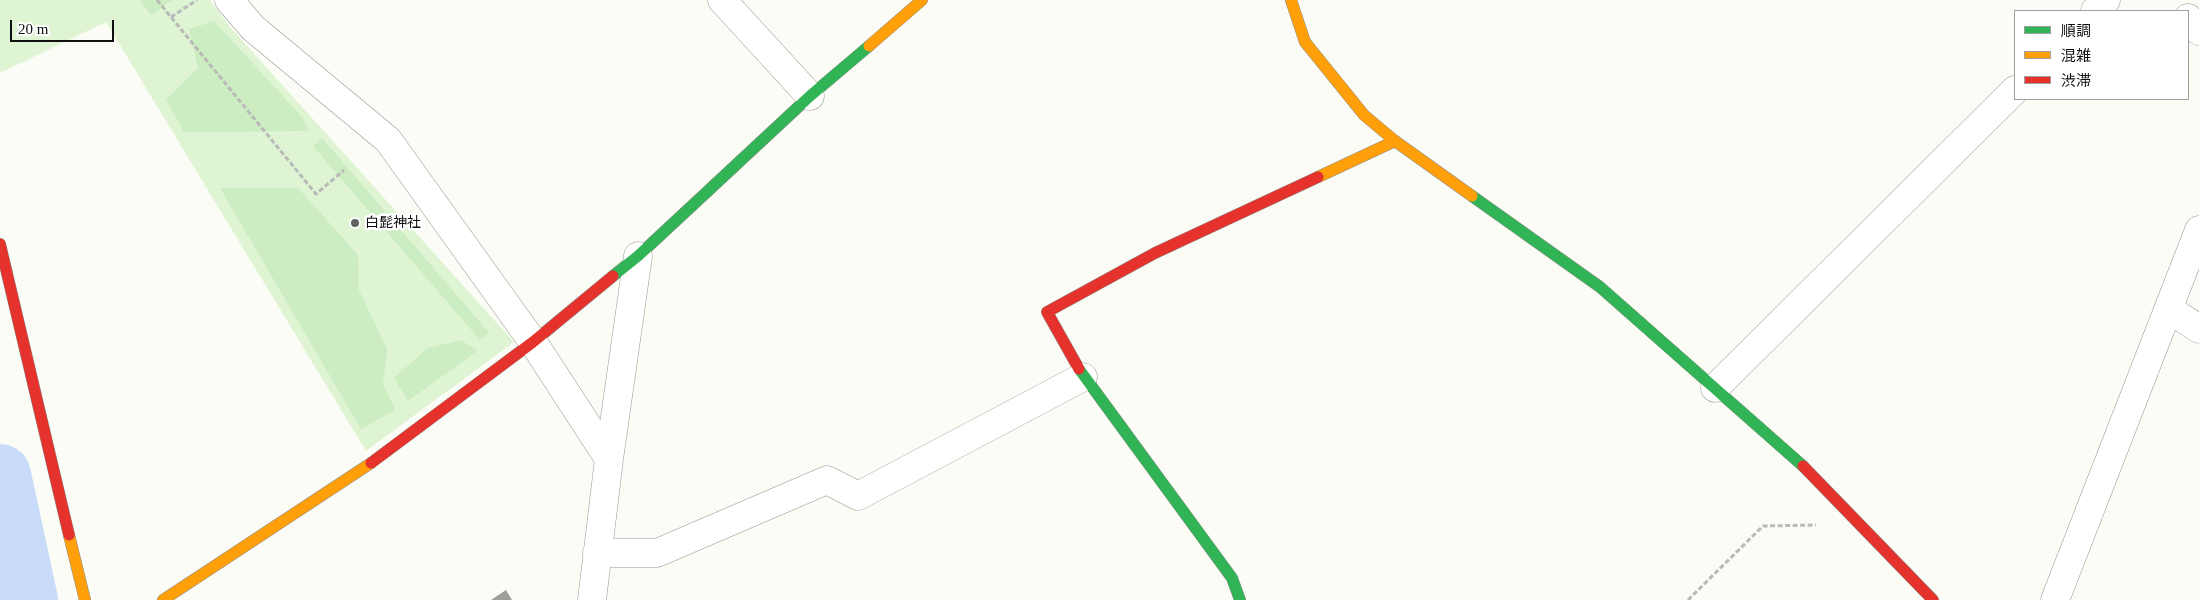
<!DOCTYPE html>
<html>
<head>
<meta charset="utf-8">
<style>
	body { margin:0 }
	#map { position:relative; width:2199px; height:600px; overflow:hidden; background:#fbfcf5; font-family:"Times New Roman","Noto Sans JP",serif }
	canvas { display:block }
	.legend { position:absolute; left:2014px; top:10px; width:175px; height:90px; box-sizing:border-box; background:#fff; border:1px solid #9f9f9f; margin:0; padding:6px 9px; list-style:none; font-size:15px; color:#101010 }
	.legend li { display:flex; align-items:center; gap:10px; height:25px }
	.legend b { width:25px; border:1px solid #9f9f9f }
	.scale { position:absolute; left:10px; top:20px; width:104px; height:22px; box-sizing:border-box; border:2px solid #101010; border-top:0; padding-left:6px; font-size:15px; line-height:18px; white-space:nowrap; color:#101010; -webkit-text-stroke:4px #fff; paint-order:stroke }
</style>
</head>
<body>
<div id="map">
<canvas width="2199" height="600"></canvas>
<ul class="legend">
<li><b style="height:6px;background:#30b455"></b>順調</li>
<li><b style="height:6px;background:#ff9f0a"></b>混雑</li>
<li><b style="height:6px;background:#e5322d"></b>渋滞</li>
</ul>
<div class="scale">20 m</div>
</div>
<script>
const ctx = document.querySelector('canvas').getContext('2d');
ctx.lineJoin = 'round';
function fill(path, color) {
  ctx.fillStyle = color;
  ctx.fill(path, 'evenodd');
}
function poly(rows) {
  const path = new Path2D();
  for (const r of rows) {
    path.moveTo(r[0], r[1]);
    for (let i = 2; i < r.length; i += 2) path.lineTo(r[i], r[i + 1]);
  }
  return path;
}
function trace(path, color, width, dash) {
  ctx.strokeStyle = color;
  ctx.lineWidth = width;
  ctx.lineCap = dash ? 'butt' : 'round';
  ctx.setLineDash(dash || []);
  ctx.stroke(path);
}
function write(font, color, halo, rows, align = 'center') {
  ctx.font = font + ' "Times New Roman","Noto Sans JP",serif';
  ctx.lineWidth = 5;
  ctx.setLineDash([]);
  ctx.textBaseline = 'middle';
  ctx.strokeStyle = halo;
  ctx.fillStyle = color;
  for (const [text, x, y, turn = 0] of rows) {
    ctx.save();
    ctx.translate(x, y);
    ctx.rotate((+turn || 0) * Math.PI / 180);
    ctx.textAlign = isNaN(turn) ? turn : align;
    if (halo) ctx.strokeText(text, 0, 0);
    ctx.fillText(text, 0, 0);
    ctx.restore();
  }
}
fill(poly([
	[0,0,210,0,230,27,514,342,366,451,106,22,0,73]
]), '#def4d3');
fill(poly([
	[140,0,172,0,151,15],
	[214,21,302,117,309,131,184,132,166,100,198,68,189,29],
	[322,138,489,333,480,340,313,146],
	[220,188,298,188,358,255,359,290,387,349,383,384,395,410,361,429],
	[461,340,477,351,408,401,394,378,428,348]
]), '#ccedc1');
trace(poly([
	[0,475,27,600]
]), '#c8dcf9', 62);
fill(poly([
	[506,590,512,600,491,600]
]), '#9f9f9a');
const street = poly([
	[229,0,253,28,388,140,533,342,609,459],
	[722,0,810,96],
	[2095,11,2106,0],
	[2188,18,2199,31],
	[2169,309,2199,329],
	[1715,388,2015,90],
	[597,553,657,553,827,480,858,496,1083,377],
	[592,600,609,459,638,256],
	[2055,600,2199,230]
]);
const fast = poly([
	[1472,196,1600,287,1803,466],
	[613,276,638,256,810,96,869,46],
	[1079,369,1232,578,1240,600]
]);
const slow = poly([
	[1291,0,1305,42,1364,115,1395,141,1472,196],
	[869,46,922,0],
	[1318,177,1395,141],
	[69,535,85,600],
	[163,600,371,463]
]);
const jam = poly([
	[0,244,69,535],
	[1079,369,1047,312,1155,253,1318,177],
	[371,463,533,342,613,276],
	[1803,466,1933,600]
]);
trace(street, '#969693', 29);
trace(fast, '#8c8d8a', 12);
trace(slow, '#8c8d8a', 12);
trace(jam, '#8c8d8a', 12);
trace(poly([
	[157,0,316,194,344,170],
	[171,17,197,0],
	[1688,600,1763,526,1816,525]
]), '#b9b9b8', 3, [5, 2.5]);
trace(street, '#fefffe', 28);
trace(fast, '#30b455', 11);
trace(slow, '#ff9f0a', 11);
trace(jam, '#e5322d', 11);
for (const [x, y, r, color] of [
	[355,223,5,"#626360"]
]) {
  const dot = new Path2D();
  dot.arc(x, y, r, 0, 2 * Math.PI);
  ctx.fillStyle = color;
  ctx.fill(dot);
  trace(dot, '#fff', 2);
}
write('14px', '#101010', '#fff', [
	["白髭神社",365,223]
], 'left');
</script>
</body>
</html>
